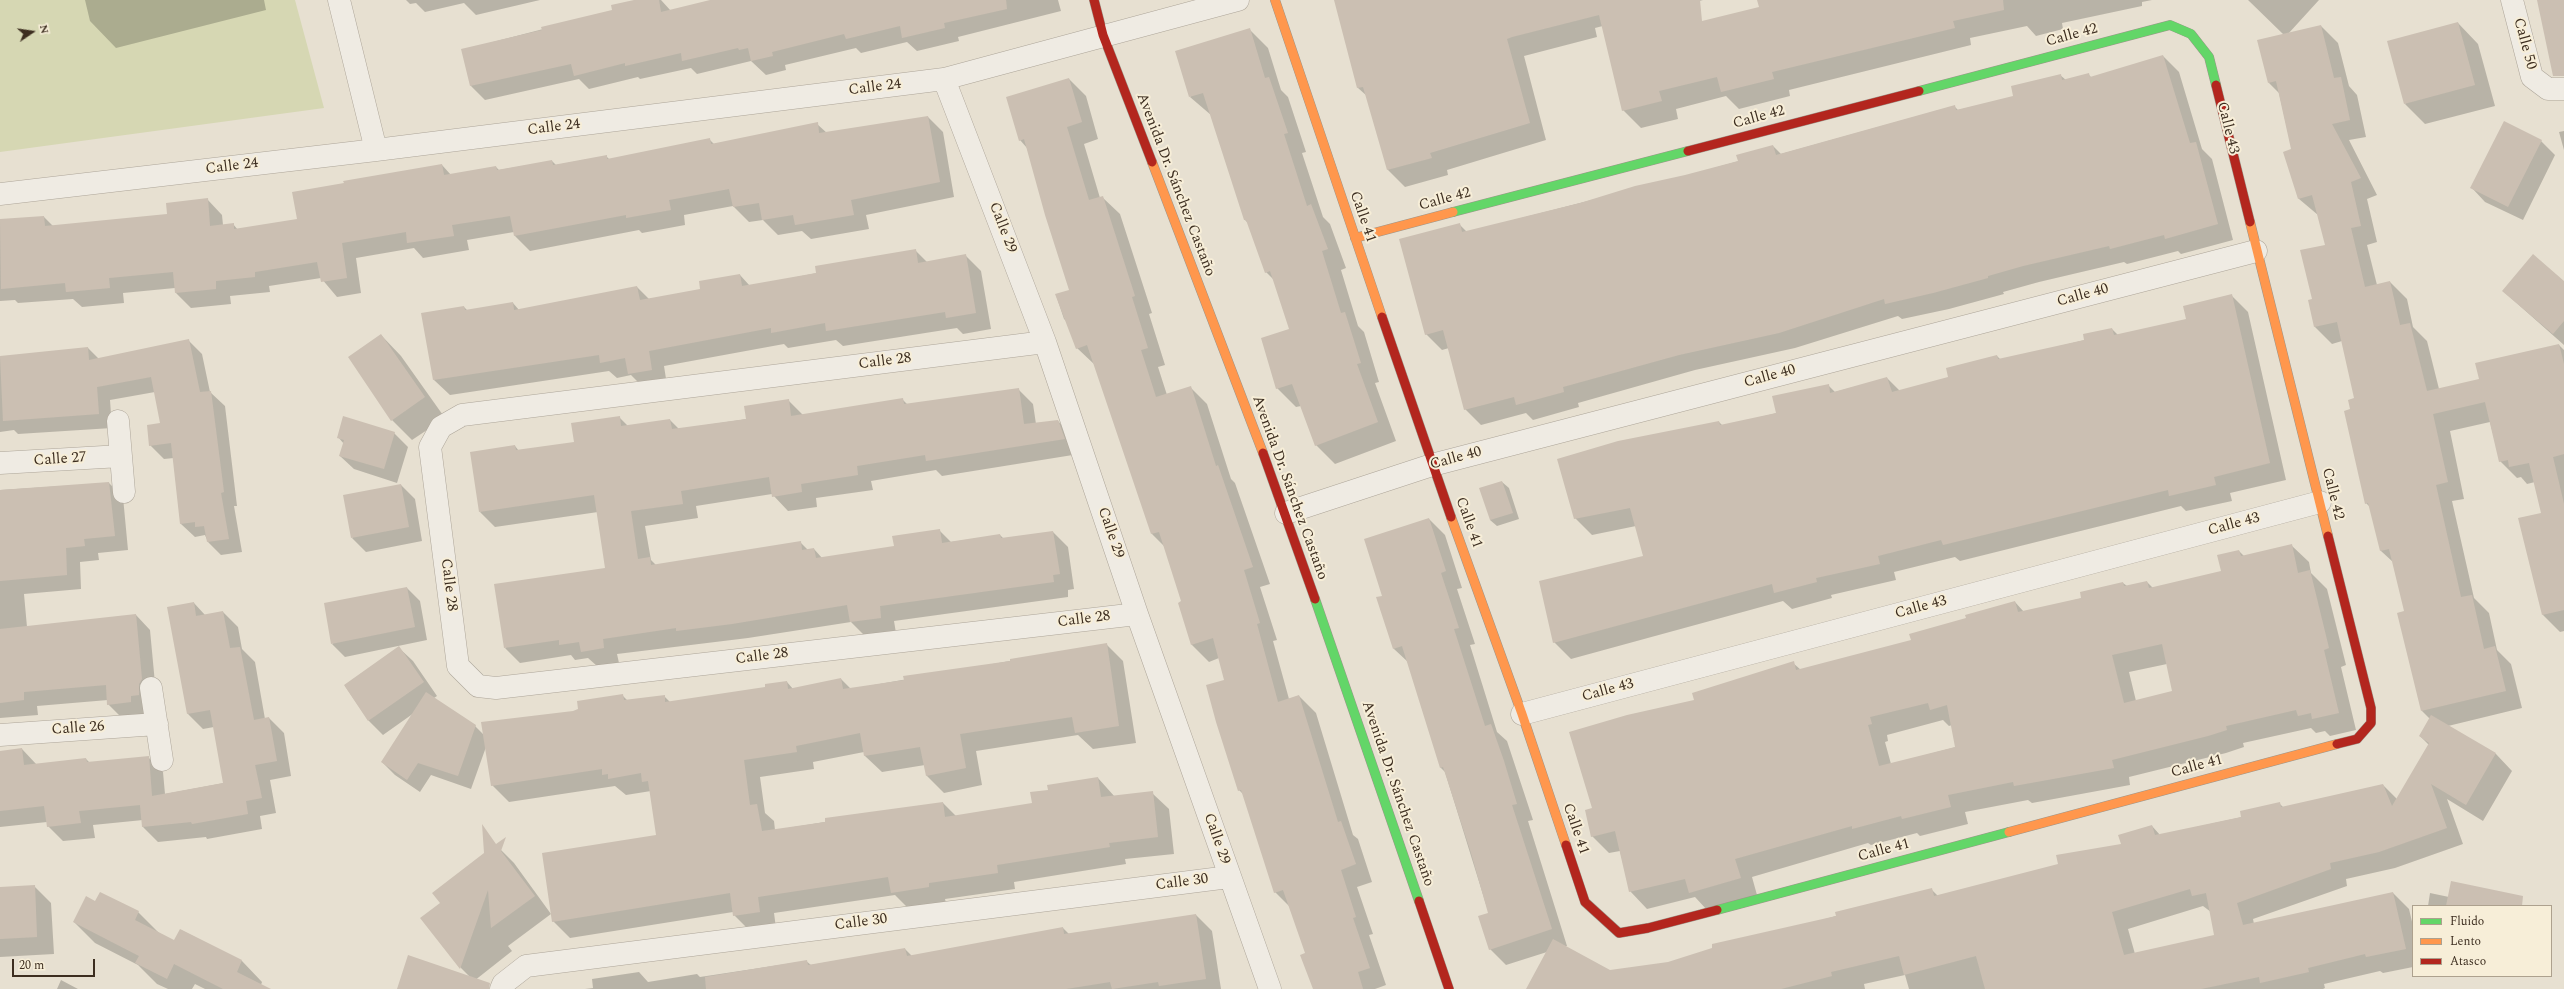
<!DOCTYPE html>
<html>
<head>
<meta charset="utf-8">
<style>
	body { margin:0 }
	#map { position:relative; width:2564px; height:989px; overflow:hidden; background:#e7e0d1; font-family:Spectral,serif }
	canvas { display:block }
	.legend { position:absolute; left:2412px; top:905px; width:140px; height:72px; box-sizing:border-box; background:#f7eed8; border:1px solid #ada18e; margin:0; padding:5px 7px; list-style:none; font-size:12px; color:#3d2e20 }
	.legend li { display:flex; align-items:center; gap:8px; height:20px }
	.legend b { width:20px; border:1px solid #ada18e }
	.north { position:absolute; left:12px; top:12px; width:40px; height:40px; -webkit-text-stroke:3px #f7eed8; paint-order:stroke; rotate:77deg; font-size:11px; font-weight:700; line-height:16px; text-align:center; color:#3d2e20 }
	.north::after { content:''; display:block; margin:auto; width:14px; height:18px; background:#3d2e20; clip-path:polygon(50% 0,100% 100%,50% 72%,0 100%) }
	.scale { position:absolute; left:12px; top:959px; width:83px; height:18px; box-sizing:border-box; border:2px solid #3d2e20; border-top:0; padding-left:5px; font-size:12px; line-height:14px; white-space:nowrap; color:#3d2e20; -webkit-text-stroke:3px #f7eed8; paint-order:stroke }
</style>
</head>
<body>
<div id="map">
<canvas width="2564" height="989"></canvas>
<ul class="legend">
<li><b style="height:5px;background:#63d668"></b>Fluido</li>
<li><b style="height:5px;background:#ff974d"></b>Lento</li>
<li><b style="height:5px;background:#b3261e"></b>Atasco</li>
</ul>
<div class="north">N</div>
<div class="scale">20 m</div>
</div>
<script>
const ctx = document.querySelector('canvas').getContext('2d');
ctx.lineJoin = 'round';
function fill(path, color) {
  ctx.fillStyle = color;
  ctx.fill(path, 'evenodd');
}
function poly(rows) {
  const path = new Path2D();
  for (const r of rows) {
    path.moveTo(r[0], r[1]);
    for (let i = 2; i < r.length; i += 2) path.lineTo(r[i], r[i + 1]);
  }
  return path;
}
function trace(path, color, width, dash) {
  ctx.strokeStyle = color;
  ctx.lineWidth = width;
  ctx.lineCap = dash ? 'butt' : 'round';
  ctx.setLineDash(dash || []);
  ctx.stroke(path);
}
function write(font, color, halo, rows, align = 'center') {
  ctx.font = font + ' Spectral,serif';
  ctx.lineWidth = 4;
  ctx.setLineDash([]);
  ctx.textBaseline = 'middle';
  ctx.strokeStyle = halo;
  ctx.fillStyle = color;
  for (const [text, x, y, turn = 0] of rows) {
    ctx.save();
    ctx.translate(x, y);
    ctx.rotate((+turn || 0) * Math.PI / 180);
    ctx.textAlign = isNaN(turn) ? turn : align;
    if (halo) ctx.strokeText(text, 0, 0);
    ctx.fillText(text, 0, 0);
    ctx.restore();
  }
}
fill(poly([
	[0,0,295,0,324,108,0,152]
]), '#d6d7b3');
fill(poly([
	[85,0,264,0,266,10,116,48,90,21],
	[406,0,540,0,476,15,464,3,425,12,416,3,410,4],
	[638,0,661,0,671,11,715,0,1058,0,1061,11,958,37,959,41,917,51,907,42,861,53,856,48,785,65,786,70,766,75,751,61,697,74,691,68,640,79,638,77,589,89,579,79,485,100,471,86,462,50,613,11],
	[1335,0,1703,0,1595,28,1597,37,1524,56,1546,140,1447,170,1448,175,1405,187,1388,170,1367,96,1358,88],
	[1758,0,2152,0,2142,2,2142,6,2062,23,2063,29,2036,36,2027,26,1970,38,1971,45,1789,90,1790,96,1739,109,1726,96,1676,109,1678,119,1641,128,1623,110,1760,7],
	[2248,0,2319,0,2288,34,2321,26,2338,43,2349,86,2357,95,2366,137,2349,140,2377,195,2367,199,2377,242,2367,245,2377,285,2390,282,2407,299,2413,327,2427,341,2439,389,2480,380,2559,345,2564,350,2564,631,2560,632,2543,615,2519,519,2542,514,2535,482,2527,484,2521,477,2517,478,2500,461,2490,422,2450,431,2464,499,2452,501,2474,598,2489,613,2497,650,2511,664,2522,708,2448,726,2496,754,2512,771,2483,821,2447,799,2463,844,2395,868,2346,879,2347,886,2253,919,2254,924,2393,893,2409,909,2413,926,2413,967,2383,973,2380,971,2324,984,2325,988,2323,989,1909,989,1905,975,1864,984,1865,989,1527,989,1547,952,1506,965,1490,949,1489,914,1445,772,1441,768,1408,662,1394,649,1383,596,1429,519,1445,535,1462,588,1457,589,1475,644,1470,645,1497,732,1507,741,1533,820,1528,821,1567,946,1565,946,1614,979,1931,889,1938,896,2059,865,2122,845,2152,826,2160,835,2242,817,2279,803,2284,808,2383,785,2397,799,2429,745,2420,736,2430,719,2422,711,2398,613,2405,612,2393,562,2381,551,2371,508,2366,503,2351,410,2356,399,2342,341,2332,344,2315,327,2313,300,2326,245,2318,215,2299,199,2284,152,2292,150,2279,93,2269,83,2284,35],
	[2203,906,2211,912,2215,936,2135,954,2128,929],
	[2458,23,2478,44,2495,106,2425,124,2405,104],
	[1249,29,1268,48,1281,90,1288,97,1306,152,1302,153,1323,217,1330,224,1346,268,1341,270,1358,326,1364,332,1379,382,1375,383,1396,441,1335,464,1316,445,1301,406,1296,407,1277,388,1290,330,1274,280,1266,272,1248,223,1245,220,1211,115,1190,97],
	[2163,56,2179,72,2202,149,2212,159,2233,240,2181,254,2178,251,2127,264,2124,262,2039,282,2003,292,2004,294,1949,309,1902,319,1898,316,1795,348,1695,370,1578,403,1579,407,1533,420,1526,413,1481,425,1465,409,1449,348,1442,350,1426,334,1460,225,1467,232,1685,176,1739,161,1773,146,1781,154,1954,106,1958,110,2014,97,2060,75,2066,80,2088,74,2092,78],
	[1069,79,1086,96,1098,139,1084,144,1100,198,1102,197,1120,214,1152,313,1149,314,1165,365,1158,367,1167,395,1190,387,1207,404,1231,479,1235,483,1270,584,1260,587,1277,640,1273,641,1289,699,1299,696,1316,713,1353,835,1358,839,1372,882,1357,887,1373,934,1369,935,1386,985,1375,989,1314,989,1307,954,1291,908,1275,892,1243,794,1239,790,1226,680,1219,658,1209,662,1192,645,1183,602,1165,547,1152,534,1095,365,1077,348,1069,323,1064,319,1056,295,1071,291,1027,148,1020,140],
	[928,117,943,132,954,197,866,215,869,229,811,239,802,231,778,235,763,220,749,222,733,206,684,215,685,225,642,233,639,230,530,251,515,236,514,232,467,240,469,250,423,258,414,248,356,258,361,293,337,297,321,278,269,286,270,292,230,296,231,304,191,308,176,293,175,288,123,293,124,303,82,307,73,299,18,303,15,300,0,301,0,220,44,217,53,226,168,215,207,199,222,215,223,225,233,224,238,230,298,220,442,165,451,175,496,167,499,170,552,161,556,165,606,156,610,160,709,139,714,144,817,124,827,133],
	[2564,131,2564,150,2559,132],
	[2541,141,2555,155,2523,220,2485,202,2472,188],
	[915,250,927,262,965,255,981,271,991,329,963,334,957,328,843,346,836,340,788,348,784,344,664,366,667,385,645,389,631,375,617,378,609,371,450,395,434,380,464,307,468,311,513,303,519,310,637,287,649,299,701,290,740,275,750,286,817,273],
	[2564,282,2564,345,2503,291],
	[2231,295,2248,312,2286,480,2230,493,2232,501,2186,511,2181,506,1960,561,1955,557,1894,572,1896,580,1831,595,1832,598,1792,609,1783,601,1571,659,1554,642,1644,557,1636,526,1592,535,1575,518,1719,422,1723,426,1777,413,1828,385,1835,392,1887,378,1900,391,1949,378,1997,356,2001,360,2085,340,2112,329,2118,335,2187,320],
	[381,335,401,356,445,418,412,440,392,420],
	[188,340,202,354,210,392,225,406,237,506,234,506,242,552,221,555,208,542,205,535,195,537,181,524,174,458,164,459,150,445,161,424,155,392,110,400,112,428,18,434,14,430,0,432,0,357,88,348,99,359],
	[1018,389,1033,404,1036,424,1058,421,1073,437,1079,454,942,476,936,470,871,481,873,490,816,498,817,507,788,511,772,494,696,506,698,518,645,526,651,560,656,565,800,542,808,550,814,549,822,558,895,547,939,530,951,542,1000,535,1004,539,1053,532,1068,547,1074,589,1068,590,1068,597,894,621,896,633,866,637,851,622,748,638,617,654,619,663,597,666,588,658,575,660,571,655,520,663,505,648,607,569,598,512,495,527,480,512,515,446,519,451,575,443,619,417,628,426,670,420,679,429,747,419,788,400,803,415,902,399,908,405],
	[394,433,408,447,397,483,354,469,340,456,344,444,338,437],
	[1502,482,1509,488,1519,519,1497,526,1490,520],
	[109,483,123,497,128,550,98,553,99,560,80,562,81,589,24,594,27,627,136,615,150,630,156,694,145,716,123,719,108,704,108,700,37,706,38,715,0,718,0,490],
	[401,485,415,499,422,541,366,552,352,538],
	[2291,545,2309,562,2311,573,2327,589,2346,665,2341,667,2356,730,2330,736,2325,731,2316,733,2311,728,2243,743,2244,747,2226,753,2129,777,2130,785,2032,803,2028,800,1965,812,1968,824,1920,836,1917,833,1871,845,1868,843,1752,877,1757,895,1707,910,1695,897,1647,909,1630,891,1620,851,1609,853,1592,836,1594,809,1695,700,1793,663,1801,670,1912,641,2015,602,2024,612,2083,598,2123,583,2127,586,2147,582,2153,588,2222,572,2239,551,2244,556],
	[2167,664,2174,692,2136,701,2129,672],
	[1943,720,1949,726,1952,725,1956,747,1891,764,1885,742,1888,741,1887,735],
	[407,588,420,601,427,640,345,657,332,644],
	[194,603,205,615,223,612,238,627,242,649,255,662,265,719,269,718,284,733,291,776,270,780,276,813,260,816,262,829,207,839,206,837,158,842,143,827,143,820,93,825,95,838,63,841,48,826,47,822,0,827,0,752,22,749,37,765,86,759,90,763,148,757,163,772,165,794,224,783,214,727,203,729,188,714,169,608],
	[1106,644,1123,661,1136,743,1093,749,1078,735,976,751,982,785,944,793,927,776,925,765,882,772,865,756,864,752,813,762,814,769,760,777,765,813,774,821,775,830,943,803,957,817,1033,804,1049,791,1098,778,1115,797,1152,793,1169,809,1174,854,1125,859,1126,864,1014,882,1015,889,945,899,946,903,909,909,895,895,774,913,776,928,751,932,734,915,733,912,570,938,553,921,657,836,651,791,626,795,615,786,509,802,492,785,486,747,471,789,431,775,420,792,395,775,382,762,414,713,383,735,369,721,345,686,399,648,413,661,437,696,434,698,475,726,484,735,573,712,622,695,628,701,664,696,670,702,766,688,787,682,793,689,841,679,851,689],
	[496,845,514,863,551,914,508,946,512,951,474,981,457,964,441,903],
	[34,886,51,903,54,954,0,957,0,889],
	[2430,893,2449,897,2501,906,2428,906],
	[96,902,138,912,159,933,175,942,181,930,242,961,262,982,261,985,269,989,205,989,195,984,192,989,168,989,157,984,138,965,95,943,74,922],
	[1196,915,1212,931,1221,989,585,989,593,988,592,979,639,972,648,982,697,974,700,977,806,961,811,965,905,949,912,956,1063,928,1069,934],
	[61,980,78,989,57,989]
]), '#0003');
fill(poly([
	[634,0,659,0,661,12,710,0,1006,0,1007,9,944,23,945,28,902,38,900,26,846,39,844,34,772,52,773,56,751,61,748,48,739,50,738,48,682,61,681,53,625,66,625,63,574,76,571,64,470,86,461,49,542,30,541,27,612,10,611,5],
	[1334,0,1700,0,1702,21,1759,7,1757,0,2003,0,2004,10,1953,21,1955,28,1772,72,1774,79,1721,92,1717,77,1659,91,1662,101,1622,111,1599,15,1512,37,1507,39,1530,123,1430,153,1432,158,1387,170,1363,87,1357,88],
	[2537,0,2564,0,2564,76,2553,76],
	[2458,22,2475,85,2404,104,2387,41],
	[2321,25,2334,78,2341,77,2350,120,2332,124,2361,178,2351,182,2361,226,2351,228,2365,287,2390,281,2400,325,2410,323,2427,391,2479,379,2475,363,2559,344,2564,364,2564,454,2553,457,2564,504,2564,610,2542,615,2518,518,2541,513,2529,463,2509,467,2508,460,2499,462,2485,402,2433,414,2448,482,2436,485,2461,597,2472,595,2484,649,2495,646,2506,691,2421,711,2397,613,2404,611,2389,549,2380,551,2368,503,2365,504,2344,411,2350,409,2348,400,2354,398,2337,322,2314,327,2308,300,2312,299,2300,250,2325,245,2312,195,2298,199,2283,152,2291,149,2276,81,2268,83,2257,40],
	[1250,28,1265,78,1269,77,1288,133,1284,134,1307,206,1311,204,1328,249,1322,251,1341,313,1345,312,1361,363,1357,364,1378,422,1315,446,1292,384,1276,389,1261,338,1289,329,1270,271,1265,273,1246,220,1244,220,1203,93,1189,97,1175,51],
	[2163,55,2190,143,2196,142,2218,224,2165,239,2164,235,2110,249,2109,246,2023,266,1988,276,1988,278,1933,293,1885,304,1884,299,1779,333,1679,355,1563,387,1564,392,1516,405,1514,397,1464,410,1443,330,1425,335,1399,239,1460,223,1462,232,1580,203,1635,186,1685,175,1738,161,1736,155,1773,145,1776,155,1955,105,1956,110,2013,96,2011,86,2061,74,2062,80,2089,73,2090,77],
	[1069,78,1082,122,1067,127,1089,200,1103,196,1135,296,1132,297,1148,348,1141,350,1156,397,1191,386,1216,466,1218,465,1253,567,1244,570,1260,623,1257,624,1278,702,1299,695,1338,822,1341,821,1356,864,1341,870,1356,917,1353,918,1370,968,1358,972,1363,989,1313,989,1300,955,1305,953,1283,890,1274,893,1241,790,1238,791,1216,722,1206,685,1224,680,1213,638,1191,645,1178,603,1181,601,1159,532,1151,534,1087,345,1076,349,1055,294,1069,290,1045,215,1024,139,1019,141,1006,97],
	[928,116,940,182,851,200,854,215,795,225,793,215,762,220,759,203,733,207,729,189,669,200,671,210,626,218,626,215,514,236,510,216,452,225,454,236,407,243,406,232,342,243,347,278,321,282,317,262,255,272,255,277,216,281,216,289,175,293,173,272,109,278,110,288,66,292,65,283,1,289,0,219,44,216,45,226,167,214,166,203,208,198,210,226,234,223,234,229,297,219,292,192,344,183,343,181,442,164,444,175,496,166,497,170,552,160,553,165,607,155,607,159,710,138,711,144,818,122,819,133],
	[2504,121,2542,140,2508,207,2470,188],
	[916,249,918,263,966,254,976,313,946,318,945,312,826,331,825,323,771,333,771,328,649,351,652,370,628,374,625,358,600,363,599,355,433,380,421,313,464,306,465,310,513,302,514,310,637,286,640,300,700,289,699,281,740,274,742,286,816,273,815,266],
	[2533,254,2564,281,2564,321,2553,334,2502,291],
	[2232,294,2270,463,2214,477,2216,485,2169,496,2168,490,1943,545,1941,540,1878,556,1880,564,1816,578,1817,582,1774,593,1772,584,1553,643,1539,581,1643,556,1630,508,1574,519,1557,459,1618,441,1719,421,1720,425,1776,413,1772,396,1829,384,1830,393,1887,377,1892,392,1948,377,1946,368,1997,355,1998,359,2084,340,2083,334,2112,328,2114,335,2186,319,2183,306],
	[381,334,425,397,391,421,348,357],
	[189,339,200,392,211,391,224,492,221,493,229,539,207,542,204,526,195,527,195,522,180,524,171,443,149,446,147,425,160,423,151,377,97,387,99,414,3,421,0,356,88,347,89,360],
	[1019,388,1024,424,1058,420,1065,439,926,461,925,455,857,466,858,475,801,484,802,492,772,497,769,477,681,491,683,504,631,511,638,559,650,557,651,565,801,541,802,550,814,548,816,558,894,546,892,536,940,529,942,543,1000,534,1001,538,1053,531,1060,574,1053,575,1054,582,880,606,881,618,850,622,847,605,732,624,676,631,676,628,603,639,604,648,581,652,579,642,559,645,559,640,504,648,494,584,605,568,594,495,479,512,470,452,515,445,516,450,574,442,571,423,620,416,621,426,670,419,672,429,746,419,744,406,789,399,791,416,903,398,904,404],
	[343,416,395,432,384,469,339,456,344,440,337,438],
	[1502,481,1513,513,1490,520,1479,488],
	[109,482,115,536,84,539,85,546,66,548,67,575,0,581,0,490],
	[401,484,409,527,351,538,343,495],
	[1429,518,1446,571,1441,573,1459,628,1454,629,1485,726,1491,724,1504,761,1517,804,1512,805,1552,929,1489,950,1478,916,1488,913,1471,853,1443,767,1440,768,1402,646,1393,649,1376,597,1382,596,1364,539],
	[2292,544,2298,573,2310,570,2329,648,2324,650,2339,713,2312,719,2311,713,2298,716,2296,710,2226,726,2227,730,2208,736,2112,760,2114,768,2014,786,2013,782,1948,795,1951,807,1902,819,1901,816,1852,829,1852,826,1735,859,1741,878,1689,893,1685,879,1629,892,1615,831,1591,837,1585,810,1592,808,1569,732,1627,715,1694,700,1692,693,1794,661,1796,670,1911,640,1909,634,1966,618,1965,615,2015,601,2018,612,2081,598,2080,592,2123,582,2124,586,2147,581,2149,588,2221,571,2217,555,2239,550,2241,556],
	[2162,644,2172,691,2124,703,2112,655],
	[1928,703,1930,710,1947,705,1955,747,1879,766,1868,725,1872,724,1870,717],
	[407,587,415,627,331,644,324,603],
	[194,602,196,616,223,611,230,648,240,647,254,720,269,717,277,761,255,765,262,798,246,801,248,814,192,824,191,822,142,827,140,805,79,811,81,823,47,827,44,806,0,811,0,751,22,748,24,765,86,758,87,762,149,756,152,796,223,783,210,710,187,714,167,607],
	[136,614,142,679,139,684,139,695,131,696,131,702,107,705,106,685,24,692,24,700,0,703,0,629],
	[1107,643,1119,726,1075,733,1072,717,960,734,966,768,926,776,920,747,864,756,860,733,796,746,797,752,744,760,750,805,757,804,762,831,825,822,825,818,943,802,945,817,1032,803,1030,792,1048,790,1047,785,1098,777,1101,797,1153,791,1158,837,1109,843,1110,847,997,865,998,873,929,883,929,887,891,893,888,877,758,897,760,912,733,916,730,893,552,922,542,853,656,835,648,781,642,782,641,773,608,779,608,774,602,775,602,769,491,786,481,722,573,711,578,709,577,701,623,694,624,700,665,695,665,702,765,687,765,684,787,681,788,689,841,678,843,689,904,680,903,676,1010,661,1010,659],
	[399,646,424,682,368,721,344,685],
	[426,692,476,725,458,776,418,763,407,780,381,762],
	[2431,715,2496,753,2466,805,2431,784,2447,828,2379,852,2330,863,2331,869,2237,903,2243,925,2393,892,2406,949,2366,957,2365,954,2308,968,2309,972,2260,983,2259,977,2201,989,1985,989,1976,956,1904,975,1899,956,1831,972,1832,976,1781,989,1526,989,1553,939,1610,970,1668,962,1712,948,1712,944,1836,916,1835,912,1932,888,1934,896,2058,864,2056,855,2121,844,2118,835,2152,825,2155,835,2241,817,2240,811,2280,802,2281,807,2383,784,2392,806,2429,743,2419,736],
	[2190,889,2192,896,2206,893,2214,935,2124,955,2112,912],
	[482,824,496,844,506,837,501,851,535,896,491,928,488,890,460,969,420,918,440,903,432,893,484,853],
	[2451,881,2523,896,2522,906,2446,906],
	[35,885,37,937,0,939,0,887],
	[100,892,139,911,135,920,174,940,180,929,242,960,237,972,271,989,223,989,174,964,167,979,135,963,139,956,73,922,86,896,95,901],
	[1196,914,1206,979,1159,986,1158,982,1112,989,1110,982,1066,989,706,989,705,977,807,960,808,965,905,948,907,956,1063,927,1064,934],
	[408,955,490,983,489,989,397,989]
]), '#cbbfb2');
const street = poly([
	[339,0,376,150],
	[2512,0,2532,77,2548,89,2564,89],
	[944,79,1045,342,1137,614,1270,989],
	[0,194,376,150,944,79,1238,0],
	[1045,342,462,415,441,427,430,447,458,666,478,686,496,688,1137,614],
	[118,421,124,492],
	[0,463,121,456],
	[1286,513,1432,465,2256,251],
	[151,688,162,760],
	[1522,714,2320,502],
	[0,735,157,724],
	[501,989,503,984,526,966,1229,877]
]);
const fast = poly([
	[1919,91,2170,25,2191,34,2209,57,2216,85],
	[1453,212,1688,151],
	[1315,599,1419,901],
	[1717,910,2009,832]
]);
const slow = poly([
	[1275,0,1382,317],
	[1152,162,1263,453],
	[2250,222,2328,536],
	[1355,238,1453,212],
	[1451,517,1522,714,1566,845],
	[2009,832,2337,744]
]);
const jam = poly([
	[1094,0,1103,35,1152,162],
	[2216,85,2250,222],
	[1688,151,1919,91],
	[1382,317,1451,517],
	[1263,453,1315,599],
	[2328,536,2371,708,2371,723,2357,739,2337,744],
	[1566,845,1585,902,1619,933,1648,928,1717,910],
	[1419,901,1449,989]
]);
trace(street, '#ada599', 23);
trace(fast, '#9c958a', 10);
trace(slow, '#9c958a', 10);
trace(jam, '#9c958a', 10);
trace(street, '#efebe3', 22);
trace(fast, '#63d668', 9);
trace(slow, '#ff974d', 9);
trace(jam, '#b3261e', 9);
write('15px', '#3d2e20', '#f7eed8', [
	["Calle 42",2072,36,-15],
	["Calle 50",2524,44,75],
	["Calle 24",875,88,-7],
	["Calle 42",1759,118,-15],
	["Calle 24",554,128,-7],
	["Calle 43",2227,128,76],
	["Calle 24",232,167,-7],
	["Avenida Dr. Sánchez Castaño",1175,185,69],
	["Calle 42",1445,200,-15],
	["Calle 41",1362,217,71],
	["Calle 29",1002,228,69],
	["Calle 40",2083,296,-15],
	["Calle 28",885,362,-7],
	["Calle 40",1770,377,-15],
	["Calle 40",1456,459,-15],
	["Calle 27",60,460,-4],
	["Avenida Dr. Sánchez Castaño",1289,488,70],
	["Calle 42",2332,494,76],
	["Calle 41",1468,523,70],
	["Calle 43",2234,525,-15],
	["Calle 29",1110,533,71],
	["Calle 28",448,585,83],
	["Calle 43",1921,608,-15],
	["Calle 28",1084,620,-7],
	["Calle 28",762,657,-7],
	["Calle 43",1608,691,-15],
	["Calle 26",78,729,-4],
	["Calle 41",2197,767,-15],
	["Avenida Dr. Sánchez Castaño",1397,794,71],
	["Calle 41",1575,829,71],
	["Calle 29",1216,839,71],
	["Calle 41",1884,851,-15],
	["Calle 30",1182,883,-7],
	["Calle 30",861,923,-7]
]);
</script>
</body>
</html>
